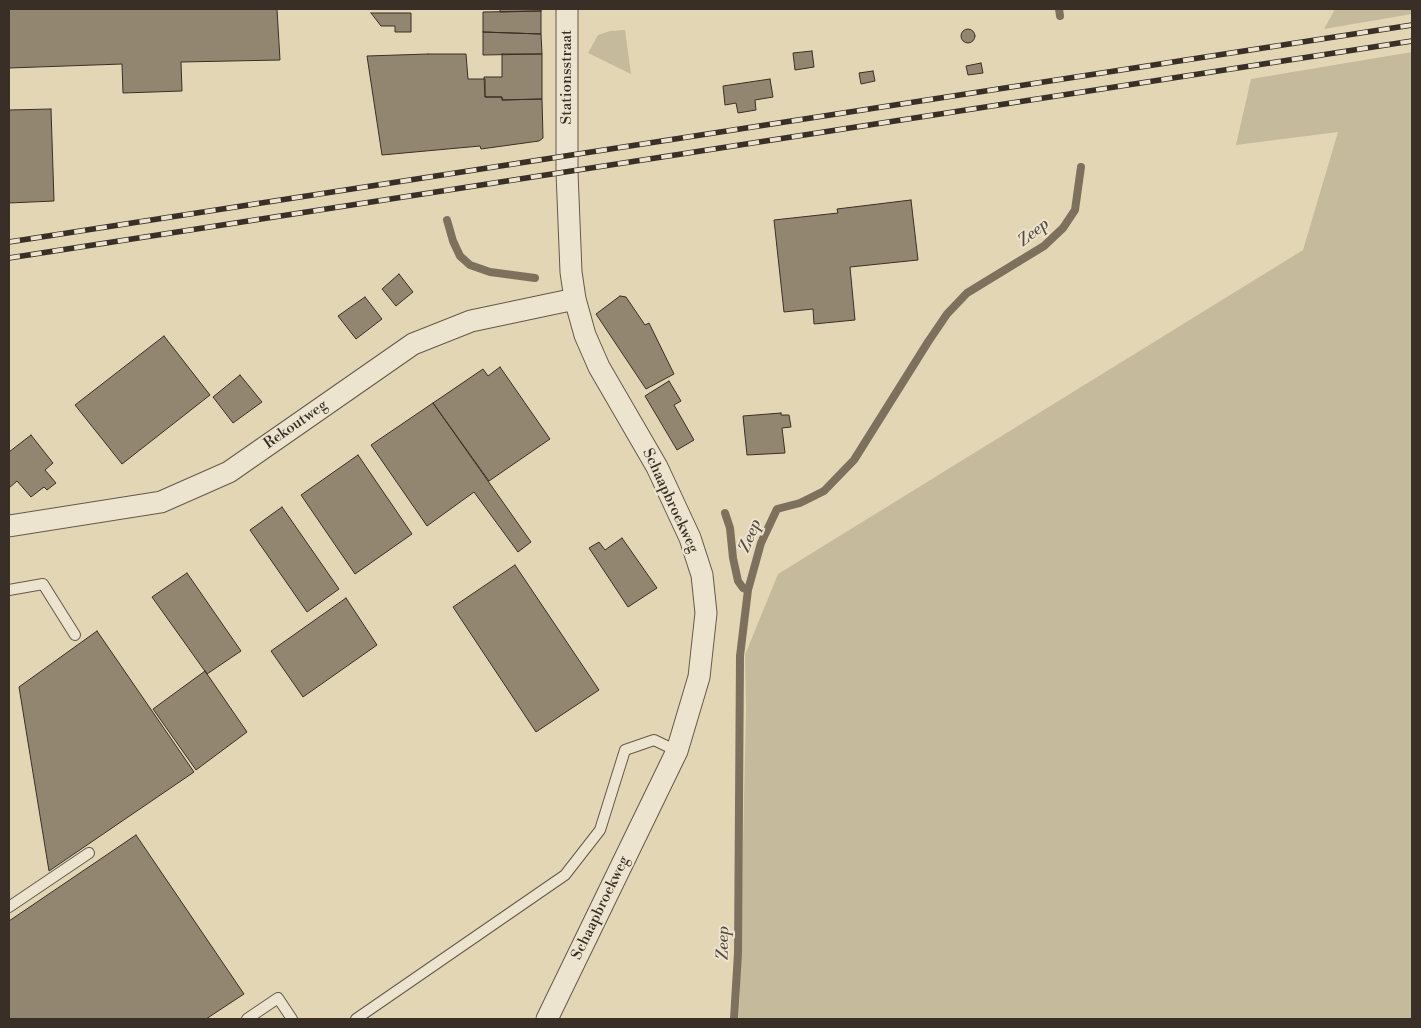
<!DOCTYPE html>
<html>
<head>
<meta charset="utf-8">
<style>
	body { margin:0 }
	#map { position:relative; width:1421px; height:1028px; overflow:hidden; background:#e3d6b5; font-family:"Libre Bodoni",serif }
	canvas { display:block }
	.frame { position:absolute; inset:0; border:10px solid #3a2f26; pointer-events:none }
</style>
</head>
<body>
<div id="map">
<canvas width="1421" height="1028"></canvas>
<div class="frame"></div>
</div>
<script>
const ctx = document.querySelector('canvas').getContext('2d');
ctx.lineJoin = 'round';
function fill(path, color) {
  ctx.fillStyle = color;
  ctx.fill(path, 'evenodd');
}
function poly(rows) {
  const path = new Path2D();
  for (const r of rows) {
    if (r.length === 3) {
      path.moveTo(r[0] + r[2], r[1]);
      path.arc(r[0], r[1], r[2], 0, 2 * Math.PI);
      continue;
    }
    path.moveTo(r[0], r[1]);
    for (let i = 2; i < r.length; i += 2) path.lineTo(r[i], r[i + 1]);
  }
  return path;
}
function trace(path, color, width, dash) {
  ctx.strokeStyle = color;
  ctx.lineWidth = width;
  ctx.lineCap = dash ? 'butt' : 'round';
  ctx.setLineDash(dash || []);
  ctx.stroke(path);
}
function write(font, color, halo, rows, align = 'center') {
  ctx.font = font + ' "Libre Bodoni",serif';
  ctx.lineWidth = 4;
  ctx.setLineDash([]);
  ctx.textBaseline = 'middle';
  ctx.strokeStyle = halo;
  ctx.fillStyle = color;
  for (const [text, x, y, turn = 0] of rows) {
    ctx.save();
    ctx.translate(x, y);
    ctx.rotate((+turn || 0) * Math.PI / 180);
    ctx.textAlign = isNaN(turn) ? turn : align;
    if (halo) ctx.strokeText(text, 0, 0);
    ctx.fillText(text, 0, 0);
    ctx.restore();
  }
}
fill(poly([
	[1335,9,1412,9,1412,14,1324,29],
	[625,30,631,74,588,53,598,35,610,31],
	[1412,52,1412,1019,739,1019,746,709,745,655,778,574,1303,250,1338,132,1236,145,1251,79]
]), '#c6ba9d');
trace(poly([
	[1059,9,1060,16],
	[447,220,453,241,460,256,470,265,490,272,535,278],
	[725,513,730,528,733,558,738,581,743,588,748,590],
	[734,1019,738,953,740,656,748,590,761,543,777,509,800,503,824,491,854,460,928,342,947,314,967,293,1044,246,1063,228,1075,210,1081,167]
]), '#7d715e', 8);
const building = poly([
	[9,9,277,9,280,60,181,62,182,91,123,93,122,64,9,68,9,9],
	[500,9,541,9,541,11,500,12,500,9],
	[541,11,541,34,483,32,483,12,541,11],
	[371,13,411,13,411,32,395,32,395,26,381,26,371,13],
	[968,36,7],
	[483,32,541,34,542,54,483,55,483,32],
	[812,51,814,67,795,70,793,53,812,51],
	[428,54,466,54,468,79,485,79,485,97,502,97,502,100,542,99,543,138,539,141,481,149,480,146,382,155,367,56,428,54],
	[502,54,542,54,542,99,502,100,502,97,485,97,484,77,502,77,502,54],
	[981,63,983,73,968,75,966,66,981,63],
	[873,71,875,81,861,84,859,73,873,71],
	[770,79,773,97,755,100,756,110,738,113,736,103,725,105,723,86,770,79],
	[51,109,54,201,9,203,9,110,51,109],
	[911,200,918,260,850,267,855,320,814,324,813,309,784,312,774,220,838,213,837,209,911,200],
	[399,274,413,292,396,306,382,289,399,274],
	[620,296,626,297,645,325,649,323,674,374,646,389,596,314,620,296],
	[365,297,382,319,356,339,338,316,365,297],
	[164,336,210,395,122,464,75,405,164,336],
	[500,367,550,439,489,481,433,403,483,369,488,376,500,367],
	[240,375,262,402,233,423,213,397,240,375],
	[669,381,681,401,674,405,694,440,677,450,645,396,669,381],
	[433,403,531,542,518,552,474,492,427,526,371,445,433,403],
	[781,413,781,415,789,415,791,427,782,428,785,453,747,455,743,416,781,413],
	[31,435,53,463,45,470,56,483,47,490,44,487,31,497,17,481,9,488,9,452,31,435],
	[358,455,412,534,355,574,301,495,358,455],
	[282,507,339,589,307,612,250,530,282,507],
	[622,538,657,588,628,607,589,548,599,542,605,550,622,538],
	[515,565,599,690,536,732,453,607,515,565],
	[187,573,241,651,207,674,152,597,187,573],
	[346,598,377,645,303,697,271,651,346,598],
	[97,631,194,772,49,871,19,687,97,631],
	[205,671,247,732,196,770,153,709,205,671],
	[136,835,244,994,206,1019,9,1019,9,921,136,835]
]);
fill(building, '#928670');
trace(building, '#3a2f26', 1);
const lane = poly([
	[9,590,43,584,75,635],
	[9,907,89,853],
	[247,1019,278,998,292,1019],
	[356,1019,565,875,600,830,625,750,654,740,677,751]
]);
const street = poly([
	[9,526,161,502,229,472,413,344,471,321,575,299],
	[547,1019,677,751,699,677,706,613,702,575,690,538,657,467,599,367,585,335,575,299,571,272,567,172,567,9]
]);
trace(lane, '#64594a', 12);
trace(street, '#64594a', 23);
trace(lane, '#ede4cf', 10);
trace(street, '#ede4cf', 21);
const rail = poly([
	[9,242,1412,25],
	[9,258,1412,41]
]);
trace(rail, '#3a2f26', 5.5);
trace(rail, '#ede4cf', 4, [11]);
write('15px', '#3a2f26', '#ede4cf', [
	["Stationsstraat",567,77,-90],
	["Rekoutweg",296,425,-35],
	["Schaapbroekweg",670,501,65],
	["Schaapbroekweg",601,908,-64]
]);
write('italic 16px', '#564a3e', '#ede4cf', [
	["Zeep",1034,233,-38],
	["Zeep",751,536,-68],
	["Zeep",724,943,-89]
]);
</script>
</body>
</html>
